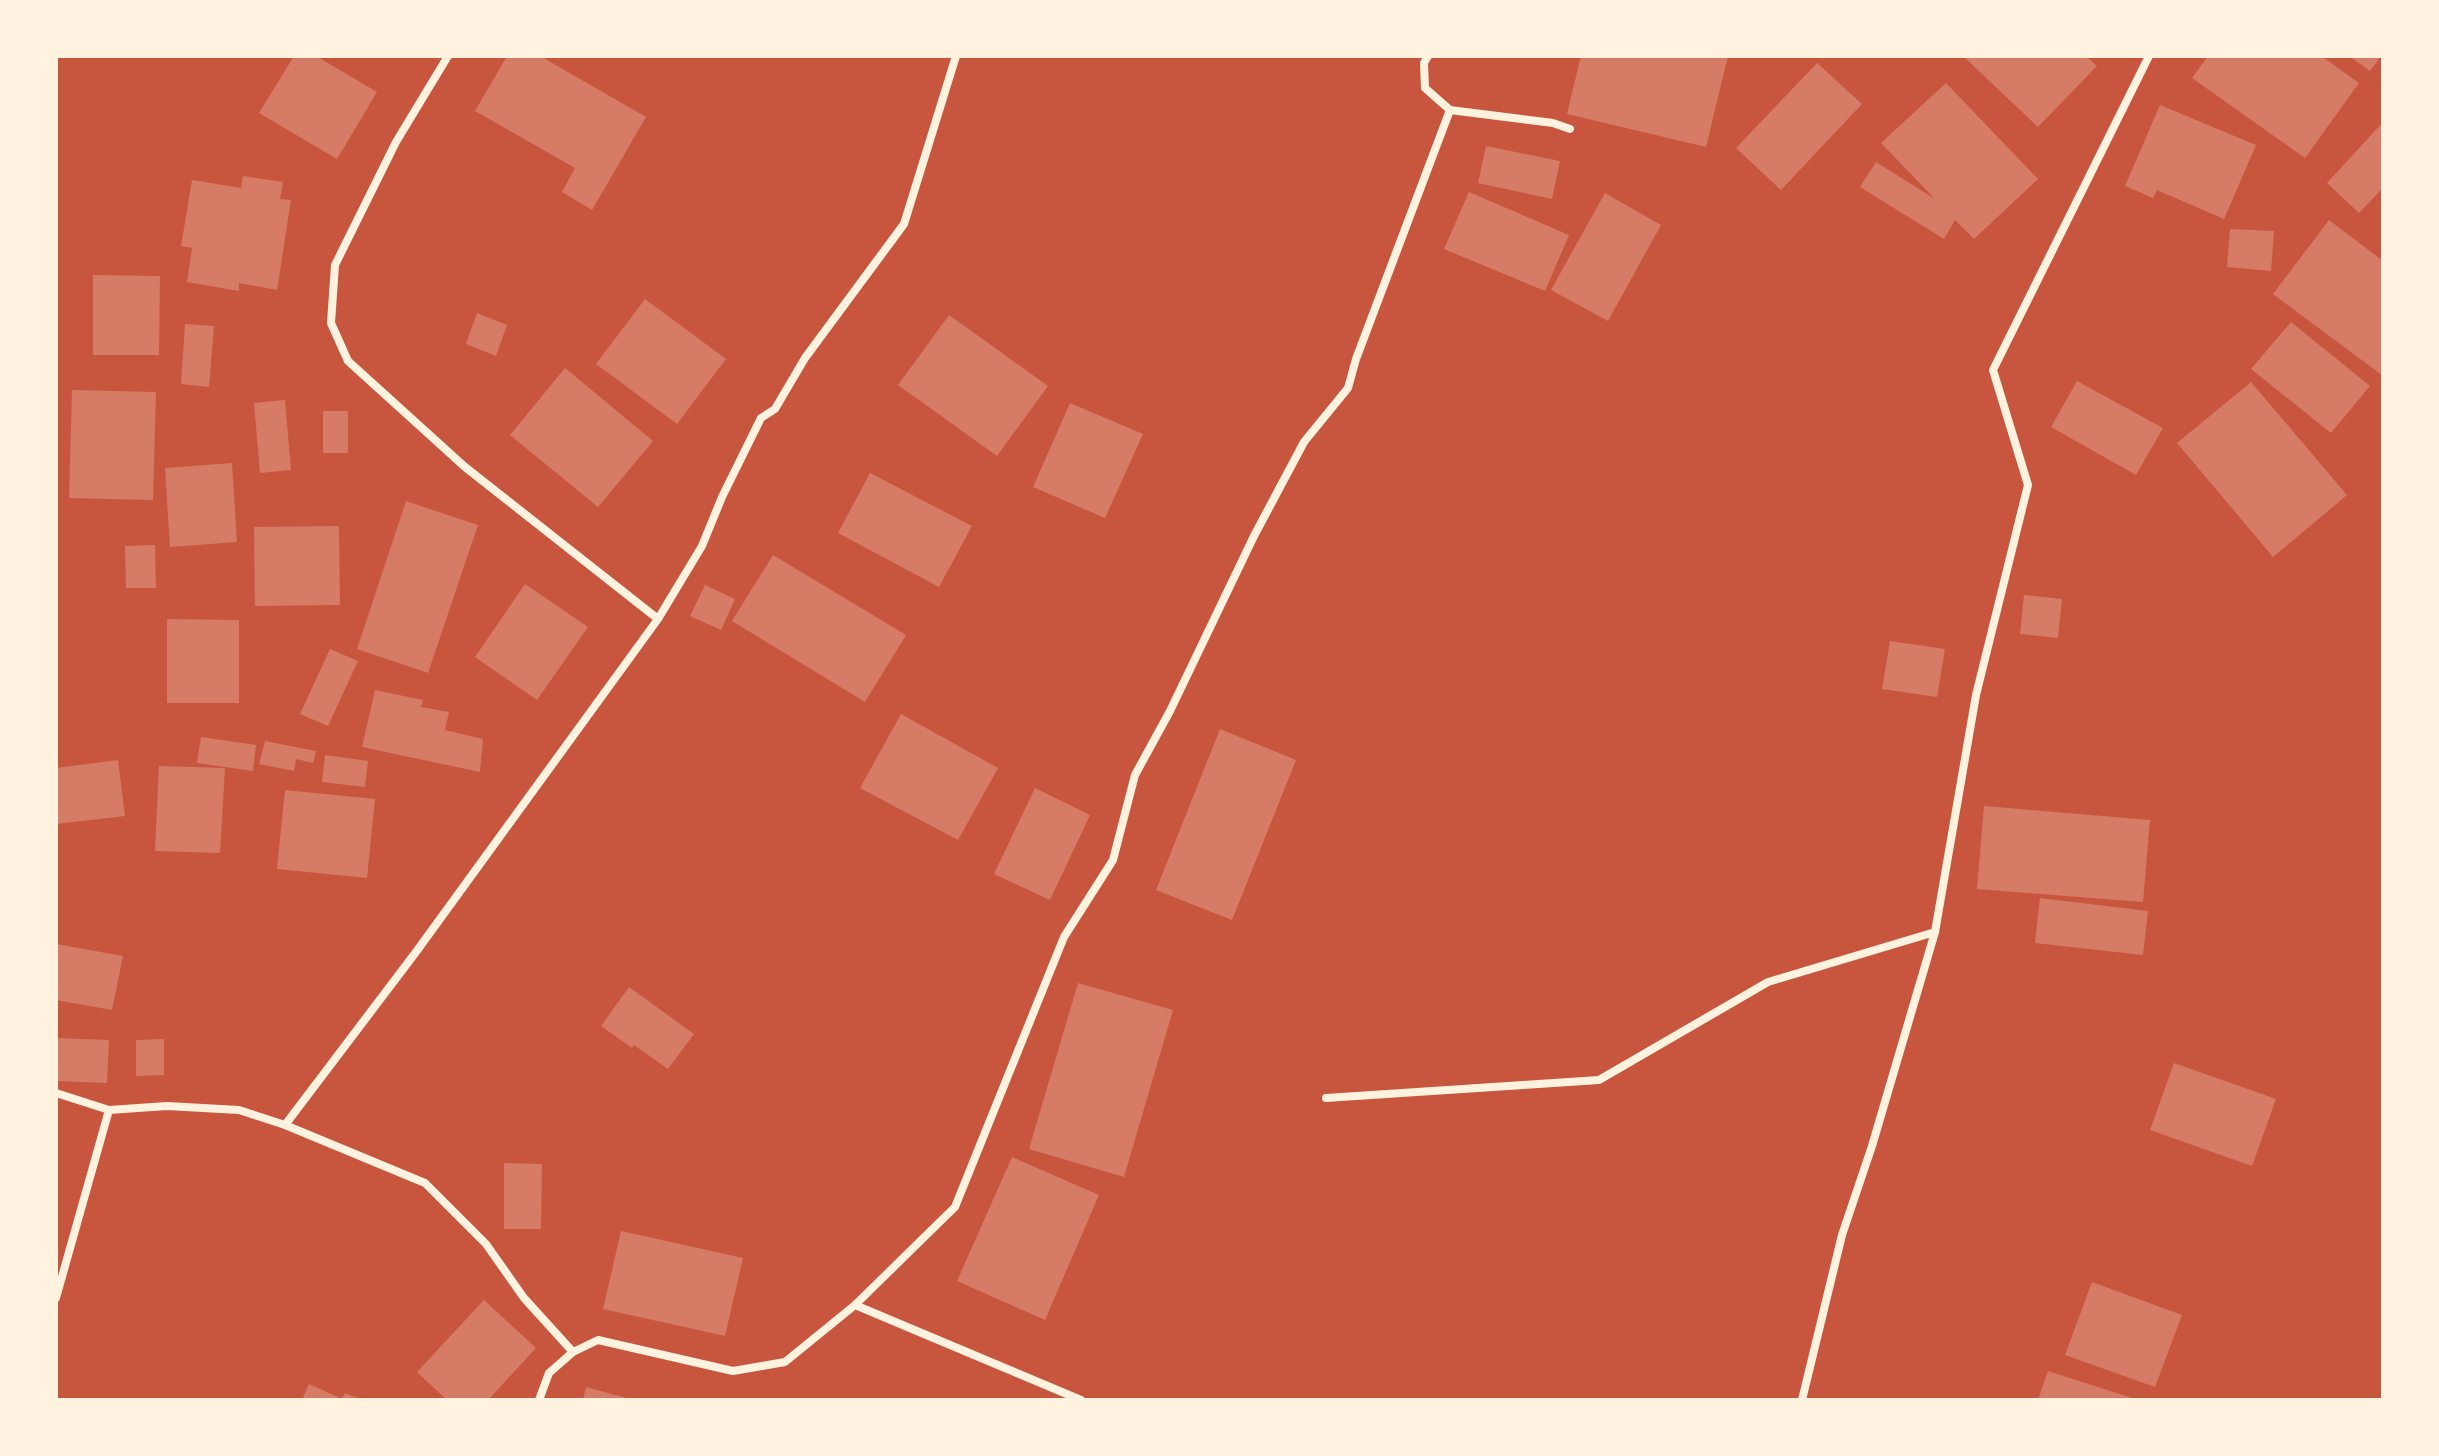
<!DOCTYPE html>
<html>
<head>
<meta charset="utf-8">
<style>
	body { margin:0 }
	#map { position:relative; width:2439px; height:1456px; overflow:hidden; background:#c8553d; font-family:"DejaVu Sans",sans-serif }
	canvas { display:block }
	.frame { position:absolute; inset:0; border:58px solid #fff3e0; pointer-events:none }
</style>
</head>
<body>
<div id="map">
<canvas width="2439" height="1456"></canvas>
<div class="frame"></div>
</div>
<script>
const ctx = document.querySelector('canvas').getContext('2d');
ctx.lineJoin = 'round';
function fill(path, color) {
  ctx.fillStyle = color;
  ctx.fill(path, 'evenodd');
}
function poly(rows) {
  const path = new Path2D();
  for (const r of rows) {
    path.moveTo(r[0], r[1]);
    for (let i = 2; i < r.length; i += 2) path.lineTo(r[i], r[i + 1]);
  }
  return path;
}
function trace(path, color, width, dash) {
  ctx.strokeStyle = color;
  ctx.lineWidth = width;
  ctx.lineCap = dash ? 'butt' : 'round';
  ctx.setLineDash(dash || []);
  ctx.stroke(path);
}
fill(poly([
	[294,56,316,56,377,92,337,159,259,113],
	[507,56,540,56,646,117,592,210,562,192,575,168,475,111],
	[1581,56,1728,56,1706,147,1567,114],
	[1963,56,2086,56,2097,66,2038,127],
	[2208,56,2321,56,2359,83,2305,158,2192,78],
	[2349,56,2381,56,2370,71],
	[1817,63,1862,104,1781,190,1736,148],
	[1946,83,2038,179,1974,239,1955,220,1944,239,1860,187,1876,162,1935,199,1881,143],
	[2160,105,2256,145,2224,219,2157,190,2153,198,2125,186],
	[2383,122,2383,188,2359,213,2327,183],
	[1486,146,1560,161,1552,199,1478,183],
	[243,176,283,182,280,199,291,200,277,290,239,283,239,291,187,282,192,248,181,246,192,180,241,188],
	[1469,192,1569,235,1545,291,1444,249],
	[1605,193,1661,225,1608,321,1551,290],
	[2329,220,2383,261,2383,376,2273,294],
	[2230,229,2274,231,2271,271,2227,267],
	[93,275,160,276,159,355,93,355],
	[645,299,726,359,677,424,596,364],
	[477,313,507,325,496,356,466,344],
	[949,315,1048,386,997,456,898,385],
	[2291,322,2370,386,2331,433,2251,369],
	[185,324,214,326,209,387,181,384],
	[565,368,653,441,598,507,510,435],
	[2077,381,2163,428,2136,475,2051,427],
	[2251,382,2347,495,2273,557,2177,443],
	[72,390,156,392,153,500,69,498],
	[285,400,291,470,260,473,254,403],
	[1070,403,1143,434,1105,518,1033,487],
	[323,411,348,411,348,453,323,453],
	[232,463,237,542,170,547,165,468],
	[870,473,972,526,939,587,838,533],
	[406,501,478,525,428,673,357,649],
	[339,526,340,605,255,606,254,527],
	[155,545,156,588,126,588,125,546],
	[773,555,906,635,865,702,732,621],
	[525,584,588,627,537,700,475,657],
	[705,585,735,599,721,630,690,616],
	[2024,595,2062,599,2058,638,2020,634],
	[167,619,239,620,239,703,167,703],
	[1890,641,1945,649,1937,697,1882,689],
	[330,649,358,661,328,726,300,714],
	[375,690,423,700,421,707,449,712,445,730,483,739,480,772,362,747],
	[901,714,998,768,958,840,860,788],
	[1220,729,1296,760,1232,920,1156,890],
	[201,737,256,745,253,771,197,763],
	[265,741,316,751,313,763,296,759,294,771,259,764],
	[325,755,368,761,365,787,322,782],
	[118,760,125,816,56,824,56,768],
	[159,766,225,768,220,853,155,851],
	[1035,788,1090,815,1050,900,994,874],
	[285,790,375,799,367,878,277,869],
	[1984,806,2150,820,2143,902,1977,889],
	[2040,898,2148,911,2143,955,2035,943],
	[56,944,123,956,112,1010,56,1000],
	[1078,983,1173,1010,1124,1177,1029,1149],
	[629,987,694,1034,668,1069,634,1045,632,1048,601,1026],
	[56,1038,109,1040,107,1083,56,1081],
	[164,1039,164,1075,136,1076,136,1040],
	[2174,1063,2276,1099,2252,1166,2150,1130],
	[1012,1157,1099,1195,1045,1320,957,1281],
	[504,1163,542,1164,541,1229,504,1229],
	[621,1231,743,1258,725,1336,603,1309],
	[2092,1282,2182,1315,2155,1387,2065,1355],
	[484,1300,536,1348,488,1400,447,1400,417,1372],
	[2048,1371,2135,1399,2135,1400,2038,1400],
	[309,1384,342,1399,345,1393,363,1400,302,1400],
	[586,1387,630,1399,630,1400,583,1400]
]), '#d67c66');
trace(poly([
	[448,56,396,142,335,265,331,323,348,361,465,467,658,619],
	[1450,110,1553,123,1570,129],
	[56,1093,109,1110,167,1106,239,1110,285,1125,425,1183,486,1244,524,1298,573,1352],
	[1326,1098,1599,1080,1768,982,1935,932],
	[285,1125,416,952,658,619,702,546,722,497,761,418,775,409,805,358,904,224,956,56],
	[56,1298,109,1110],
	[855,1305,1081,1400],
	[539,1400,549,1373,573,1352,598,1340,733,1371,785,1362,855,1305,955,1207,1064,937,1113,860,1135,775,1170,711,1254,536,1304,442,1348,388,1356,359,1450,110,1425,88,1424,63,1428,56],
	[1802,1400,1842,1235,1872,1146,1935,932,1976,695,2028,485,1993,370,2149,56]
]), '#fff3e0', 8);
</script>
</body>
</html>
